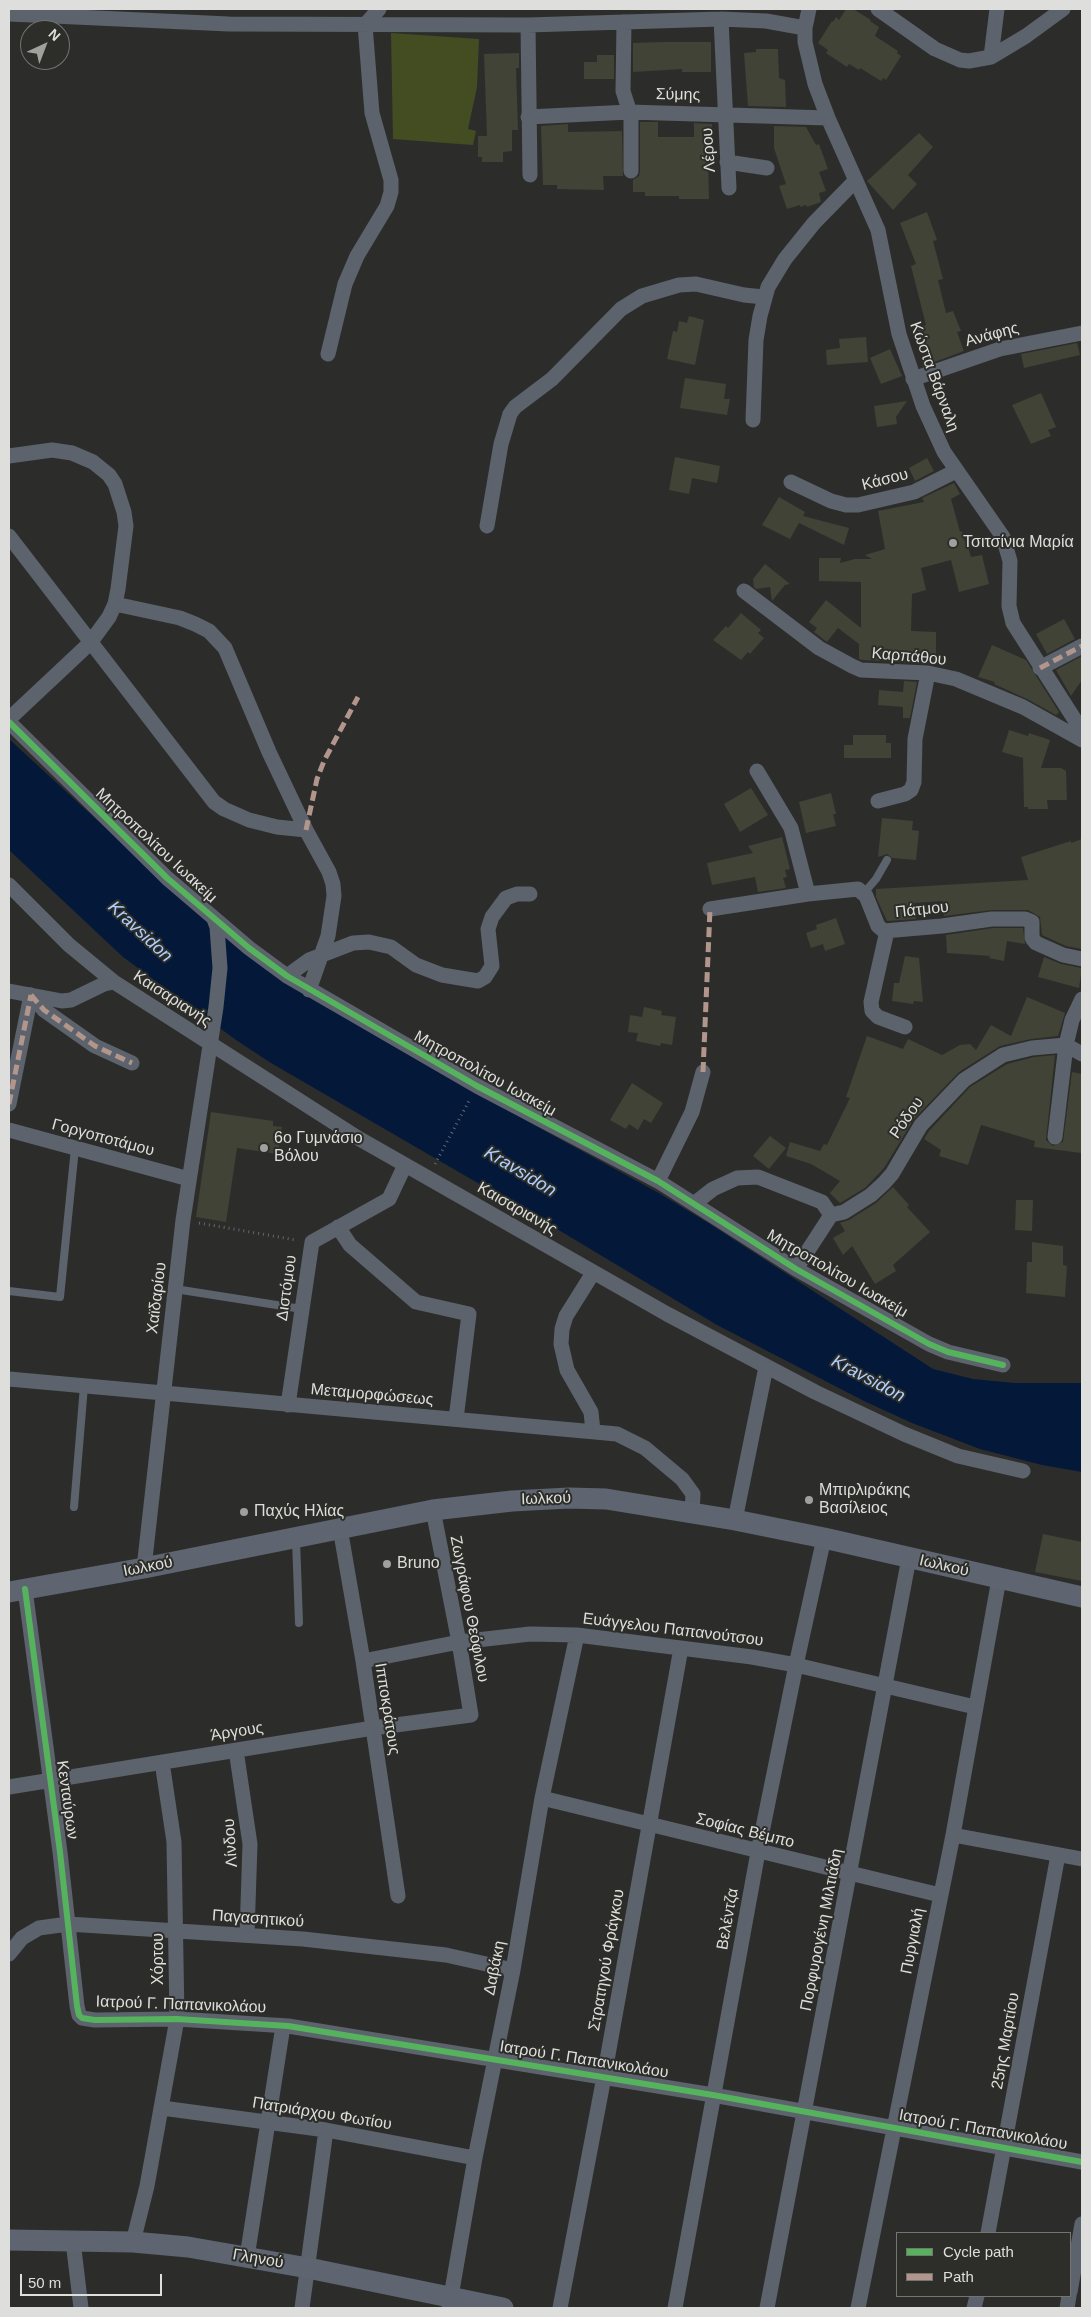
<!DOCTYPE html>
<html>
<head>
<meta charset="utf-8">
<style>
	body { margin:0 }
	#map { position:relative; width:1091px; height:2317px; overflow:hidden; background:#2c2d2b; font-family:Helvetica,sans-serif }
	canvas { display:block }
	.frame { position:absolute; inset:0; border:10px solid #dedfdc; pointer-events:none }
	.legend { position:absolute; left:896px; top:2232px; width:175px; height:65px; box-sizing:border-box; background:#2d2e2a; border:1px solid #747571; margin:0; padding:6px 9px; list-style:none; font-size:15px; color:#dedfdc }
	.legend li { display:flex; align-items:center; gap:10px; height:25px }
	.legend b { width:25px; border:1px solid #747571 }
	.north { position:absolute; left:20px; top:20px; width:50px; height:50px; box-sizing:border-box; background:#2d2e2a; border:1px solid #747571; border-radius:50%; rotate:43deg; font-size:14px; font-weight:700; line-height:20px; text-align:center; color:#dedfdc }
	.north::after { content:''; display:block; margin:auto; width:18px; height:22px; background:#a0a19e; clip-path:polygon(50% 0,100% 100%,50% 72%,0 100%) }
	.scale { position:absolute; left:20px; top:2274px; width:142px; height:22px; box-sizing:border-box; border:2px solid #dedfdc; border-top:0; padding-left:6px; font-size:15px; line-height:18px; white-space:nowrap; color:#dedfdc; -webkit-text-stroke:4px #2d2e2a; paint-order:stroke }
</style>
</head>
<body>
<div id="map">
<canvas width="1091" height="2317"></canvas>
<div class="frame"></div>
<ul class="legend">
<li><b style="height:6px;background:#56b35d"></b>Cycle path</li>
<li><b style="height:6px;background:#b2968c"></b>Path</li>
</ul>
<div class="north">N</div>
<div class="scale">50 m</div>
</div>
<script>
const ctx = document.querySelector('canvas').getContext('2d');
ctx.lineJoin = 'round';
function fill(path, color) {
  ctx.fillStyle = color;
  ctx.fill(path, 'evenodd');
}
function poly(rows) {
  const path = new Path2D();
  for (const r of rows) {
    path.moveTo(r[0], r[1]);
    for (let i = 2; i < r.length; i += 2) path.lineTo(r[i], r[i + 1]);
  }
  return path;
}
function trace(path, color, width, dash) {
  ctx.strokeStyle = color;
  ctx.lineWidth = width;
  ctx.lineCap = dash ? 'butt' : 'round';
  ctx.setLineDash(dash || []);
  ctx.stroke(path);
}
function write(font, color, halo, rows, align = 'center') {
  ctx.font = font + ' Helvetica,sans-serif';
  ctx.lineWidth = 4;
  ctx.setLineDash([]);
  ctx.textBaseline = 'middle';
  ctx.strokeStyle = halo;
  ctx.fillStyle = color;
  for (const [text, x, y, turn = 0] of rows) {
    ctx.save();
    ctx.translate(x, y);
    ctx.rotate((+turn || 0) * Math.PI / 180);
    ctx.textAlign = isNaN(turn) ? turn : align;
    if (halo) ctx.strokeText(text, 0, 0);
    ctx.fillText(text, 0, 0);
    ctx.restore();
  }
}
fill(poly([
	[391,33,479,39,477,87,468,129,476,131,473,145,393,139]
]), '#444d21');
fill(poly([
	[9,739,212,926,329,1007,534,1125,657,1192,710,1224,933,1369,973,1379,1015,1383,1082,1383,1082,1472,1042,1465,980,1449,912,1423,864,1401,717,1325,557,1229,271,1063,236,1040,123,957,9,850]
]), '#04193a');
fill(poly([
	[846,9,853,9,871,20,870,21,879,27,875,36,898,51,897,53,901,56,886,80,883,78,881,81,860,68,859,70,849,64,847,67,826,53,828,50,818,43,832,21,833,22,836,17,839,20],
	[663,42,711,42,711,72,682,72,682,69,633,72,633,43],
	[756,49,778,49,779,78,785,80,786,107,748,106,744,53,756,52],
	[519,53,519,68,516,68,518,130,512,130,512,151,503,152,503,162,482,162,482,157,478,157,478,136,487,136,484,54],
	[597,55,614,55,614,79,584,79,584,62,597,62],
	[640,122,658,122,658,137,694,137,694,123,712,124,713,158,708,158,709,199,679,199,679,196,645,196,645,192,633,192,633,180,639,176,640,171],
	[568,124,568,132,622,131,623,176,603,176,604,190,557,189,557,185,543,185,541,126],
	[774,126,806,127,816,145,819,144,828,169,819,172,826,191,819,193,821,202,807,207,806,205,800,207,800,205,787,209,779,186,786,184,774,148],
	[919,133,933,147,908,175,917,184,893,210,867,181],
	[927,212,937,240,933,241,943,279,938,280,946,313,953,311,961,331,957,332,964,351,932,363,928,351,925,353,916,328,926,325,911,266,916,264,900,223],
	[689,316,704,320,695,365,667,359,673,331,677,332,679,321,687,323],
	[866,337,868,362,827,365,826,350,840,348,839,339],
	[1077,343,1080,355,1024,368,1021,354],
	[890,349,902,376,881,384,870,358],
	[685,378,726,384,724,399,730,399,727,415,680,408],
	[1041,393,1056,427,1048,430,1051,436,1031,444,1012,405],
	[907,401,896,417,897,424,877,427,874,406],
	[675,457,720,466,717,483,692,478,689,494,669,490],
	[927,458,934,471,915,481,909,468],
	[954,483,960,494,951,499,960,532,962,531,964,541,966,540,971,557,982,555,989,584,959,592,951,560,921,568,926,590,912,594,911,631,936,632,936,664,863,660,859,659,859,644,838,628,827,642,814,632,817,628,809,622,826,600,861,628,861,582,819,581,819,558,841,558,840,563,855,559,872,559,865,555,885,549,878,511,924,502,922,498],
	[779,497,805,512,803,516,849,528,844,545,799,523,790,539,762,525],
	[765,564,790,584,785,585,772,601,770,587,756,589,754,587,753,579],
	[741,613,761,630,758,633,764,638,750,654,748,652,741,660,713,640,726,626,728,628],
	[1064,619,1075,639,1047,654,1036,634],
	[992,645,1026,660,1059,712,1056,715,1027,699,994,684,995,682,978,677],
	[1082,656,1082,680,1071,696,1056,670],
	[904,681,917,682,910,718,903,718,903,707,878,705,879,690,903,692],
	[1009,730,1028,736,1029,733,1050,740,1041,768,1061,768,1066,771,1067,800,1047,800,1048,809,1028,809,1028,807,1024,807,1023,758,1002,752],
	[853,735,886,735,886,743,891,743,891,758,844,758,844,745,853,745],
	[751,788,768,815,740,832,724,804],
	[831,793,836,814,833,814,836,826,806,833,799,802],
	[882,818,913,821,912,830,919,831,916,860,892,858,887,854,878,857],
	[782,837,790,869,785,870,787,877,783,878,786,888,758,892,755,877,712,885,707,863,753,853,748,846],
	[1082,839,1082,949,1066,946,1042,935,1040,917,1028,910,992,910,944,916,943,901,914,903,916,919,887,921,876,897,876,889,1028,880,1021,857,1071,841,1071,843],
	[836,918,845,944,825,951,823,944,811,948,806,933,817,929,816,925],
	[993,928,1023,928,1025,944,1007,941,1004,961,989,958,990,956,947,953,946,935],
	[905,956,919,958,923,1002,914,1001,913,1004,892,1001,894,983,899,983],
	[1044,957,1061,964,1082,968,1079,988,1038,977],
	[1027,997,1065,1013,1058,1036,1031,1039,1000,1046,959,1072,914,1119,884,1168,865,1188,840,1203,830,1193,840,1181,811,1164,786,1156,790,1142,820,1151,824,1144,827,1145,850,1098,846,1097,867,1036,903,1049,908,1039,942,1055,960,1045,970,1044,976,1050,991,1025,1011,1036],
	[644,1007,662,1011,661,1015,676,1017,672,1045,661,1043,660,1046,636,1041,638,1033,628,1032,630,1015,642,1017],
	[1055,1055,1046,1140,1053,1146,1063,1142,1072,1072,1082,1074,1082,1153,1034,1147,1035,1141,981,1125,968,1165,939,1156,941,1150,924,1139,929,1131,970,1087,1007,1064,1034,1057],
	[632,1083,663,1103,651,1123,644,1119,638,1130,629,1124,626,1129,610,1120],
	[211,1112,273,1121,273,1126,282,1127,278,1154,237,1148,226,1222,196,1217],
	[770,1136,786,1148,769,1169,753,1156],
	[893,1187,909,1205,907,1207,930,1232,893,1265,896,1271,875,1284,852,1246,843,1255,833,1238,845,1231,840,1223,849,1220,876,1203],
	[1016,1200,1033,1200,1032,1231,1015,1230],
	[1032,1242,1063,1246,1063,1265,1067,1266,1065,1297,1026,1293,1027,1262,1032,1262],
	[1043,1534,1082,1542,1082,1581,1035,1572]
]), '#404335');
trace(poly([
	[435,1164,470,1099],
	[199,1223,296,1240]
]), '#63686c', 3, [1, 4]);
trace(poly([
	[864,893,876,879,887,860],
	[175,1289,302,1309],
	[9,1291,60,1297,75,1148],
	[74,1507,84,1386],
	[296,1539,299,1623]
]), '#5c636c', 8);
trace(poly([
	[809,9,805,28,805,42,815,84,828,118,878,230,899,334,923,406,944,452,1003,537,1010,561,1009,606,1013,623,1082,731],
	[878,9,935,49,960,60,969,61,991,57,1026,36,1063,9],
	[9,14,229,24,528,25,721,19,766,21,805,28],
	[721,19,729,188],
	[624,22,623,91,631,116,631,171],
	[528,25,530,175],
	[991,57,997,9],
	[528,117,629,112,828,118],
	[727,162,767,168],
	[328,354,345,284,357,256,387,206,391,192,391,180,372,113,365,25,379,9],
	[913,379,1000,349,1082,333],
	[753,420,756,340,760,316,768,287,785,259,814,223,856,180],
	[9,456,52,450,72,453,93,462,109,475,115,484,124,512,126,526,118,589,115,604,109,617,90,643,9,719],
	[791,482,831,501,846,505,858,505,914,492,956,471],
	[487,526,501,444,510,414,515,407,552,379,621,309,642,296,679,285,696,284,744,295,764,297],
	[9,536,214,802,224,809,249,820,277,827,306,830],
	[744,591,819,648,852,666,861,670,928,673,956,679,1023,707,1082,740],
	[115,604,180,618,195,624,209,631,225,648,269,752,306,830,329,872,333,884,334,896,328,936,309,990],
	[1040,668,1082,646],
	[9,722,167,878,249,948,287,976,477,1086,658,1181,796,1269,929,1344,948,1352,1003,1365],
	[757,771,791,828,808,894],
	[878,801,905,794,911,790,914,782,915,739,928,673],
	[9,885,69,945,114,982],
	[710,909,808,894,858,889,866,896,878,926,884,931,942,926,992,919,1025,919,1032,922,1032,938,1036,943,1063,955,1082,959],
	[887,931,871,1002,872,1011,878,1017,905,1027],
	[287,976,309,960,353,943,369,942,391,947,416,965,442,975,478,981,485,977,492,966,488,929,492,917,506,898,517,894,530,894],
	[9,991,62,1001,71,1000,104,984,114,982,358,1138,667,1314,815,1392,904,1434,958,1456,1023,1471],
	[31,995,44,1010,95,1046,132,1063],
	[9,1104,31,995],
	[9,1130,189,1179],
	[1055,1137,1066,1045,1072,1020,1082,999],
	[658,1181,692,1112,703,1072],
	[695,1203,713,1189,737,1178,758,1177,822,1202,831,1215],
	[338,1227,350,1245,416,1302,469,1314,456,1419],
	[796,1269,831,1215,844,1212,871,1195,884,1183,892,1174,921,1125,964,1080,1003,1055,1032,1048,1066,1045,1082,1054],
	[9,1379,617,1434,645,1448,682,1479,693,1494,692,1512],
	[288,1405,312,1242,389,1199,405,1165],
	[593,1431,591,1412,567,1370,561,1344,562,1329,566,1316,593,1273],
	[735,1520,766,1367],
	[340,1528,363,1661,398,1896],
	[144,1568,183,1220,216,1007,220,968,217,927,214,919],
	[25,1589,60,1852,77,2006,79,2015,82,2018,95,2020,177,2019,288,2026,713,2095,1082,2162],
	[363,1661,459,1642,530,1634,577,1635,752,1657,796,1665,975,1707],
	[236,1750,250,1844,247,1935],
	[9,1787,373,1728,471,1715,459,1642,433,1510],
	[542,1798,940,1895],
	[953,1835,1082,1859],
	[9,1954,22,1938,39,1928,68,1924,303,1939,446,1955,513,1970],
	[162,2108,326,2130,475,2158],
	[988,2233,1058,1855],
	[73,2241,81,2308],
	[133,2242,147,2186,177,2019,174,1842,162,1762],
	[247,2257,283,2026],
	[1070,2292,1082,2224],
	[302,2308,326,2130],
	[449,2308,475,2158,513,1970,542,1798,577,1635],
	[560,2308,604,2077,681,1648],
	[675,2308,758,1852,796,1665,824,1538],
	[767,2308,909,1558],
	[858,2308,953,1835,999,1579],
	[974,2308,977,2296],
	[1067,2308,1069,2296]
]), '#5c636c', 15);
trace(poly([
	[9,1592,144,1568,433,1510,512,1501,569,1498,606,1499,735,1520,824,1538,1082,1597],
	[9,2240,133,2242,188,2247,308,2268,503,2308]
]), '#5e6570', 21);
trace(poly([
	[1040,668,1082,646],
	[306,830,317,779,324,761,358,697],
	[31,995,44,1010,95,1046,132,1063],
	[703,1072,710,909],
	[9,1104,31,995]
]), '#b2968c', 5, [10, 5]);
trace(poly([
	[9,722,167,878,249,948,287,976,477,1086,658,1181,796,1269,929,1344,948,1352,1003,1365],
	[25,1589,60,1852,77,2006,79,2015,82,2018,95,2020,177,2019,288,2026,713,2095,1082,2162]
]), '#56b35d', 6);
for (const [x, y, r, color] of [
	[953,543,5,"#a0a19e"],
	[264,1148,5,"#a0a19e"],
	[809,1500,5,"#a0a19e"],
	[244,1512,5,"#a0a19e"],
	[387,1564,5,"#a0a19e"]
]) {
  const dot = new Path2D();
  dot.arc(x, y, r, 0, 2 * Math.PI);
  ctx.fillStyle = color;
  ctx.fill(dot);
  trace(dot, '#2d2e2a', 2);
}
write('16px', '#dedfdc', '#2d2e2a', [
	["Σύμης",678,95,1],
	["Λέρου",709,150,-94],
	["Ανάφης",992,335,-15],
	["Κώστα Βάρναλη",934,377,70],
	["Κάσου",885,480,-14],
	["Καρπάθου",909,657,5],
	["Μητροπολίτου Ιωακείμ",156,846,43],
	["Πάτμου",922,910,-6],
	["Καισαριανής",172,999,33],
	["Μητροπολίτου Ιωακείμ",485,1074,29],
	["Ρόδου",907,1118,-55],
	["Γοργοποτάμου",103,1138,15],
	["Καισαριανής",517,1209,30],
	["Μητροπολίτου Ιωακείμ",837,1274,30],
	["Διστόμου",287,1288,-82],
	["Χαϊδαρίου",157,1298,-83],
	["Μεταμορφώσεως",372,1395,5],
	["Ιωλκού",546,1499,-2],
	["Ιωλκού",944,1566,13],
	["Ιωλκού",148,1567,-11],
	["Ζωγράφου Θεόφιλου",469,1609,79],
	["Ευάγγελου Παπανούτσου",673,1630,7],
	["Ιπποκράτους",387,1709,81],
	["Άργους",237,1732,-9],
	["Κενταύρων",67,1800,82],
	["Σοφίας Βέμπο",745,1831,14],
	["Λίνδου",231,1843,-94],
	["Παγασητικού",258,1919,4],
	["Βελέντζα",728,1919,-80],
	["Πορφυρογένη Μιλτιάδη",822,1930,-79],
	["Πυργιαλή",913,1941,-79],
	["Χόρτου",159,1959,-90],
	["Στρατηγού Φράγκου",607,1960,-80],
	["Δαβάκη",495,1968,-79],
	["Ιατρού Γ. Παπανικολάου",181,2005,2],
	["25ης Μαρτίου",1006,2041,-80],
	["Ιατρού Γ. Παπανικολάου",584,2060,9],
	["Πατριάρχου Φωτίου",322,2114,9],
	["Ιατρού Γ. Παπανικολάου",983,2130,10],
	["Γληνού",258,2259,10]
]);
write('16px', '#dedfdc', '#2d2e2a', [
	["Τσιτσίνια Μαρία",963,543],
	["6ο Γυμνάσιο",274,1139],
	["Βόλου",274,1157],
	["Μπιρλιράκης",819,1491],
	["Βασίλειος",819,1509],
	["Παχύς Ηλίας",254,1512],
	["Bruno",397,1564]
], 'left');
write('italic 18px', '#aecfff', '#2d2e2a', [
	["Kravsidon",140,932,43],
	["Kravsidon",520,1172,31],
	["Kravsidon",868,1379,28]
]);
</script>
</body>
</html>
